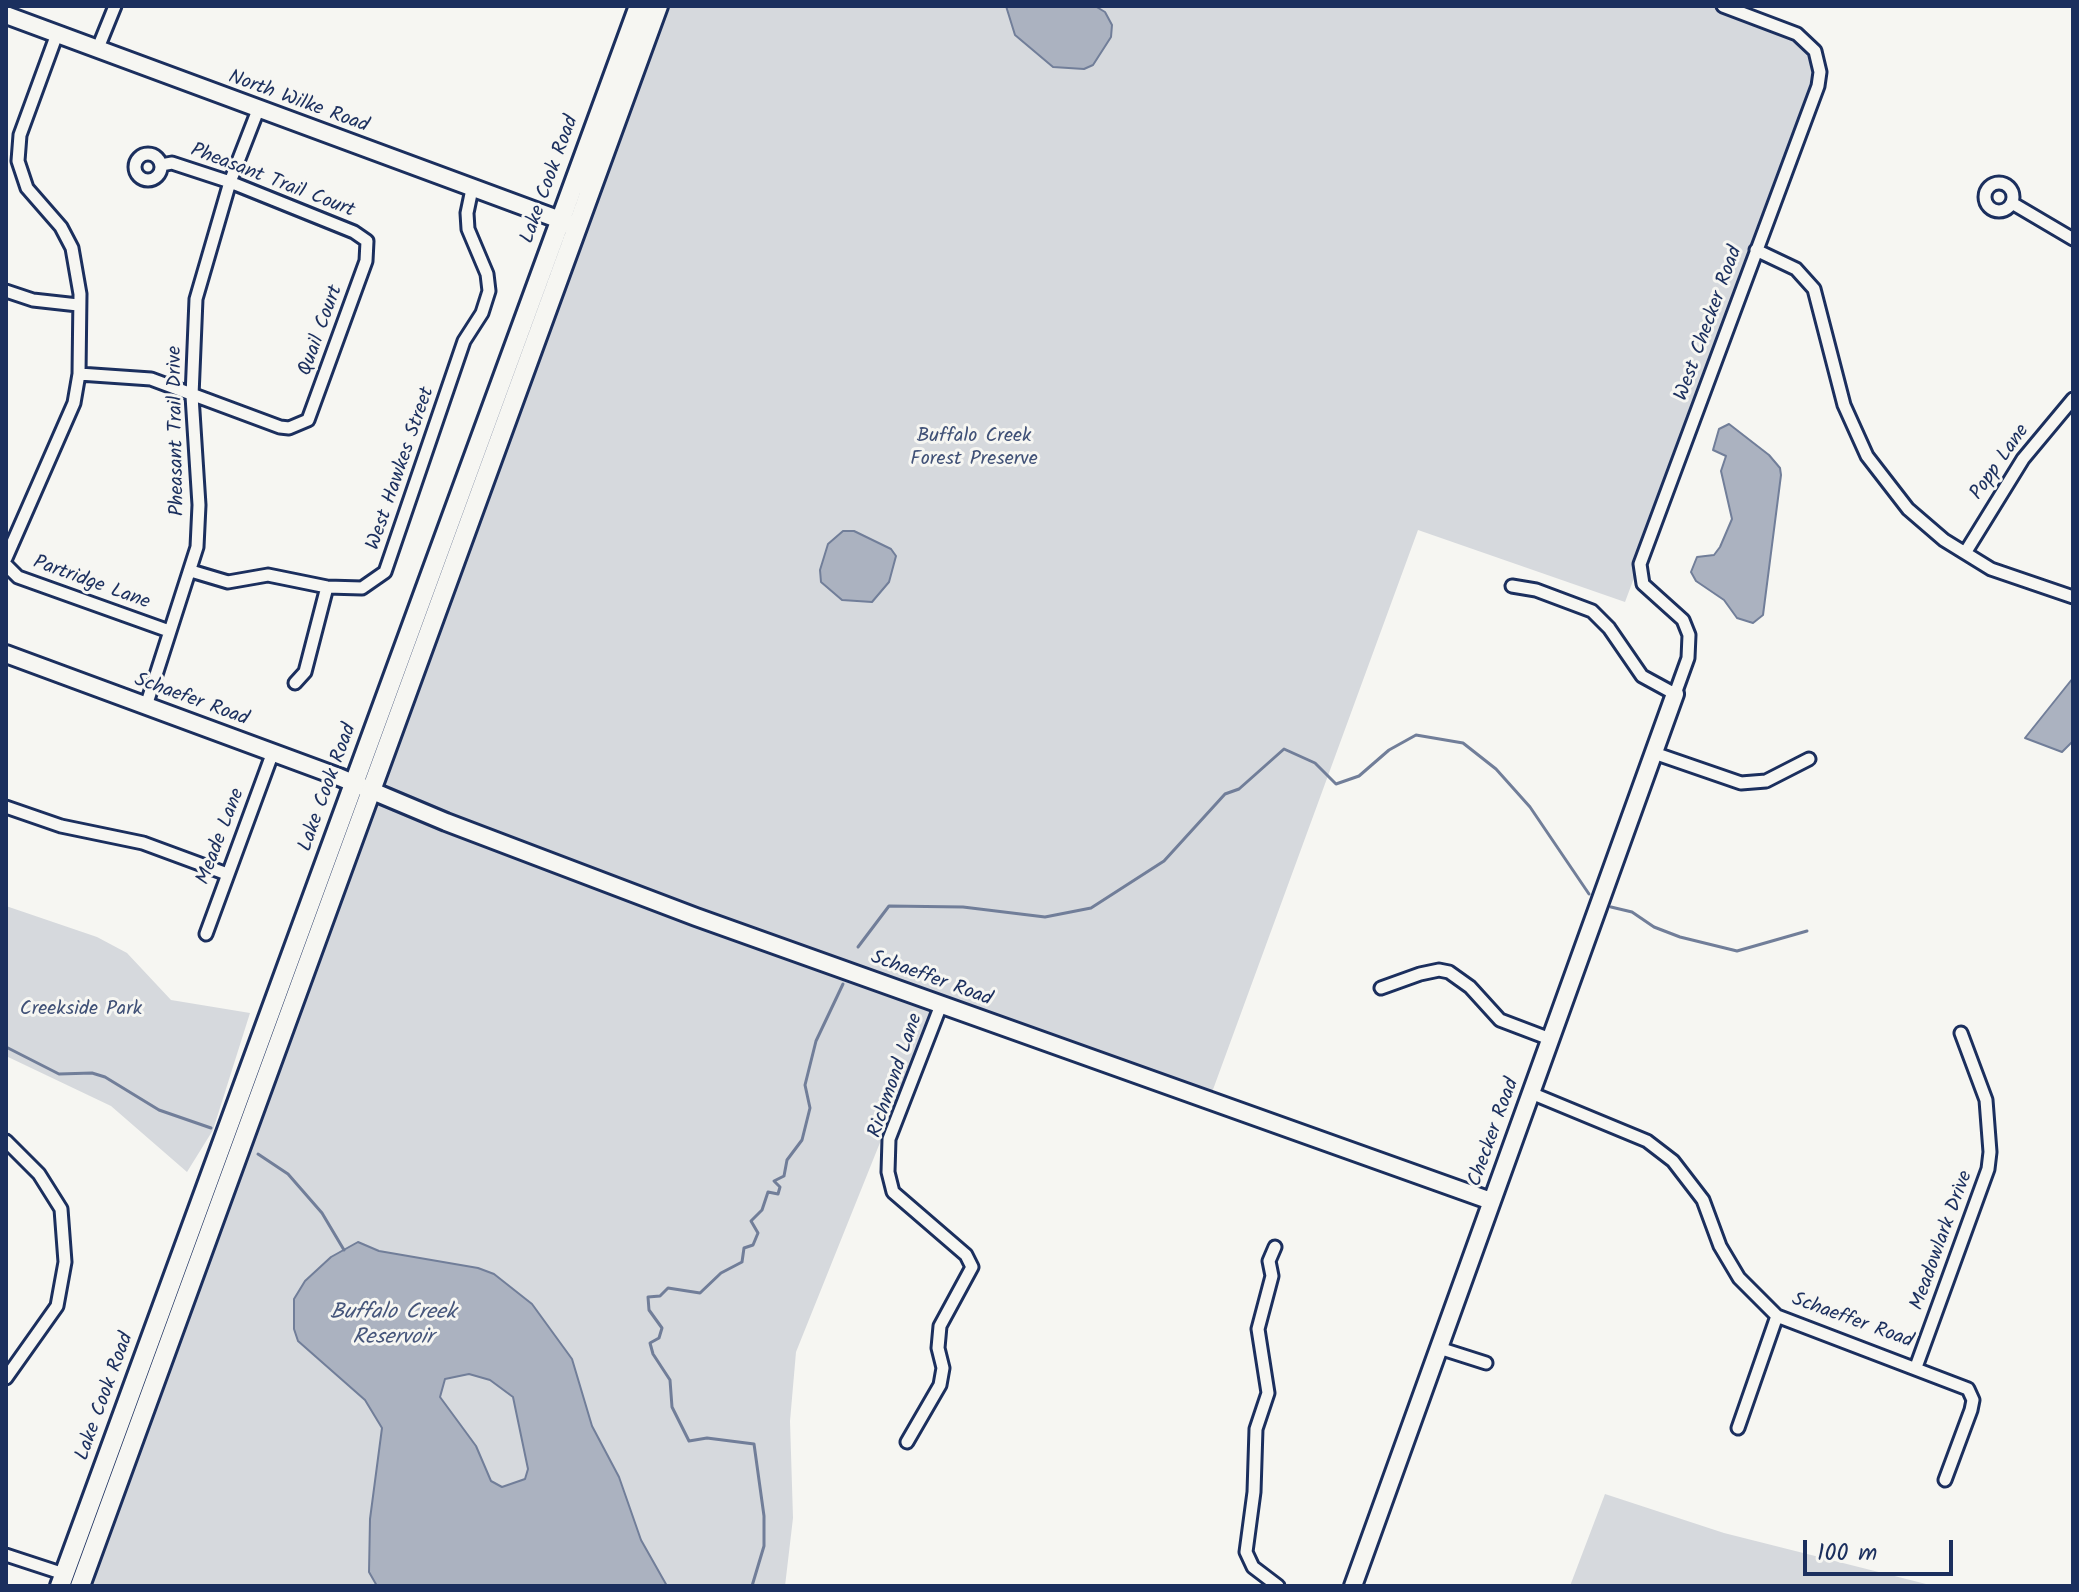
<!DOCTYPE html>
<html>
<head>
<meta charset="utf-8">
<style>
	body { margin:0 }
	#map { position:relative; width:2079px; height:1592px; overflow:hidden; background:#f6f6f2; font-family:Kalam,sans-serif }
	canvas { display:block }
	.frame { position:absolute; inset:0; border:8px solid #1b2f5e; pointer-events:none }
	.scale { position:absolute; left:1803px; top:1540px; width:150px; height:36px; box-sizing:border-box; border:4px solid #1b2f5e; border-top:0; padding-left:10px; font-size:24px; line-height:28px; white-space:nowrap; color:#1b2f5e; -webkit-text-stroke:6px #f6f6f2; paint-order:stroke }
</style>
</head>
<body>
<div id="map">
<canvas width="2079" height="1592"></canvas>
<div class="frame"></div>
<div class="scale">100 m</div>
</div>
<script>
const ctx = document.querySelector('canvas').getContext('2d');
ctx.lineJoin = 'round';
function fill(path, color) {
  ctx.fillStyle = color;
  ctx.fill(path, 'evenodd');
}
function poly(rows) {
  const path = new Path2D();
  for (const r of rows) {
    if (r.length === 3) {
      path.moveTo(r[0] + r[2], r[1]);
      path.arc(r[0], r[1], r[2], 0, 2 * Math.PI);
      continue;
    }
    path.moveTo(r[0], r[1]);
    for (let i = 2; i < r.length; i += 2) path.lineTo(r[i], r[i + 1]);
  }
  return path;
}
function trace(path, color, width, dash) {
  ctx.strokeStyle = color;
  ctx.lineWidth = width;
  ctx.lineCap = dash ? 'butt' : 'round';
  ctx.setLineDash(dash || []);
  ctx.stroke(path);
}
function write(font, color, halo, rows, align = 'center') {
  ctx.font = font + ' Kalam,sans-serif';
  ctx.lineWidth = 6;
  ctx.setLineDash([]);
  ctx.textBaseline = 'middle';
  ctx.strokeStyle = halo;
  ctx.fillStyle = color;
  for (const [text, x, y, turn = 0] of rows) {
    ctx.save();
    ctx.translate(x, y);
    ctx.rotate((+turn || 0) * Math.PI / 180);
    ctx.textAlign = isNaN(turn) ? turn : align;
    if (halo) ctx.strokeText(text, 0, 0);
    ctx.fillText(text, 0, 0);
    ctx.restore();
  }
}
fill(poly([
	[666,6,1723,6,1807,41,1818,86,1625,602,1418,530,1211,1095,938,998,796,1352,790,1421,793,1518,785,1586,88,1586],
	[6,906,97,937,127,953,171,1000,250,1013,213,1130,187,1172,111,1106,6,1056],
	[1605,1494,1724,1533,1934,1586,1570,1586]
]), '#d6d9dd');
const water = poly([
	[1006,6,1095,6,1105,12,1112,25,1111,37,1093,65,1084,69,1053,67,1015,35,1006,6],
	[1729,424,1769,455,1780,468,1781,475,1763,615,1753,623,1737,618,1724,600,1696,581,1691,572,1697,557,1714,555,1720,547,1732,519,1721,471,1726,456,1713,450,1719,429,1729,424],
	[843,531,854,531,891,549,896,556,889,582,872,602,842,600,821,582,820,570,828,544,843,531],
	[2073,678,2073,741,2062,752,2025,738,2073,678],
	[358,1242,379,1251,478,1268,494,1274,532,1304,572,1359,592,1426,619,1477,641,1540,667,1586,377,1586,369,1572,370,1519,382,1428,365,1400,298,1341,294,1329,294,1299,305,1281,331,1257,358,1242],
	[469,1374,490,1380,513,1397,528,1469,525,1479,502,1487,491,1481,476,1446,440,1397,445,1379,469,1374]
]);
fill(water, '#abb2c0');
trace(water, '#717e99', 2);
trace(poly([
	[1611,907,1632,912,1654,927,1680,937,1737,951,1807,931],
	[858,947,889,906,963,907,1045,917,1091,908,1164,861,1225,794,1239,789,1284,749,1315,763,1336,784,1359,776,1389,750,1416,735,1463,743,1496,769,1530,807,1589,894],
	[6,1047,59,1074,92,1073,105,1077,159,1110,211,1128],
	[258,1154,288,1174,322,1213,344,1250],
	[752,1586,764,1546,764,1516,754,1444,707,1438,689,1441,672,1407,670,1380,653,1354,650,1343,659,1338,662,1328,649,1310,648,1297,660,1296,668,1288,700,1293,721,1273,742,1262,744,1248,753,1245,758,1233,751,1221,762,1210,768,1192,778,1194,780,1187,774,1181,784,1176,787,1160,802,1140,810,1108,805,1085,816,1041,843,984]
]), '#717e99', 3);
const street = poly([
	[98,48,115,6],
	[148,167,13],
	[1999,197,14],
	[2012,203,2073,239],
	[1756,250,1796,269,1814,289,1844,405,1867,456,1908,509,1944,540,1991,569,2073,597],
	[6,291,33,300,78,305],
	[79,374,151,379,280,427,289,428,308,420,366,261,367,241,354,232,230,182,172,163,161,165],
	[1965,553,2023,459,2073,399],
	[6,558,74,403,79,374,80,294,72,248,61,227,27,188,18,161,20,135,57,34],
	[6,565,18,577,169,631],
	[191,571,228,582,268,575,327,587,362,588,385,572,464,341,482,313,489,291,487,274,468,229,467,213,472,189],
	[1512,586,1536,590,1592,611,1609,628,1642,676,1675,694,1688,658,1689,635,1683,620,1643,584,1640,564,1818,86,1820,72,1815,51,1797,34,1723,6],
	[295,683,305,672,327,587],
	[146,706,197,547,199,505,192,396,196,299,230,182,258,110],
	[1654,753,1741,783,1766,781,1809,759],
	[6,807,61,826,143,843,227,874],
	[206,934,273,752],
	[1381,988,1420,974,1439,970,1449,972,1470,987,1500,1020,1550,1039],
	[1531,1093,1647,1141,1673,1161,1703,1200,1720,1246,1739,1278,1777,1316,1968,1389,1973,1400,1971,1410,1945,1480],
	[6,1141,39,1174,61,1209,65,1262,57,1306,6,1378],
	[1275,1247,1269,1261,1272,1276,1258,1329,1268,1393,1256,1429,1254,1492,1246,1552,1253,1567,1278,1586],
	[1439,1348,1486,1363],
	[1916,1367,1988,1169,1990,1152,1986,1100,1961,1033],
	[1738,1428,1777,1316],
	[907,1442,940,1385,943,1368,938,1348,940,1326,972,1267,966,1255,893,1192,888,1172,889,1139,941,1005],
	[6,1555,67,1575]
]);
const secondary = poly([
	[6,15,571,224],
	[6,654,339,777,446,822,696,917,1491,1201],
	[1353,1586,1675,694]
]);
const primary = poly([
	[60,1586,639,6],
	[80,1586,658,6]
]);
trace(street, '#1b2f5e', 17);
trace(secondary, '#1b2f5e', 22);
trace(primary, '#1b2f5e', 24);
trace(street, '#f6f6f2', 11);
trace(secondary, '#f6f6f2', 16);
trace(primary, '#f6f6f2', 18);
write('20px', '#1b2f5e', '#f6f6f2', [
	["North Wilke Road",298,103,20],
	["Lake Cook Road",551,180,-70],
	["Pheasant Trail Court",272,182,21],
	["West Checker Road",1710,324,-70],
	["Quail Court",322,331,-70],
	["Pheasant Trail Drive",178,431,-91],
	["Popp Lane",2001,463,-55],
	["West Hawkes Street",402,469,-71],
	["Partridge Lane",91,584,20],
	["Schaefer Road",191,701,20],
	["Lake Cook Road",329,788,-70],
	["Meade Lane",222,837,-69],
	["Schaeffer Road",931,980,20],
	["Richmond Lane",897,1076,-71],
	["Checker Road",1495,1133,-70],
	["Meadowlark Drive",1943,1241,-70],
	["Schaeffer Road",1852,1322,20],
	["Lake Cook Road",106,1397,-70]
]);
write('20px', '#405177', '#f6f6f2', [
	["Buffalo Creek",974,438],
	["Forest Preserve",974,461],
	["Creekside Park",81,1011]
]);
write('italic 22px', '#46567b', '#f6f6f2', [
	["Buffalo Creek",393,1314],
	["Reservoir",393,1339]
]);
</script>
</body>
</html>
